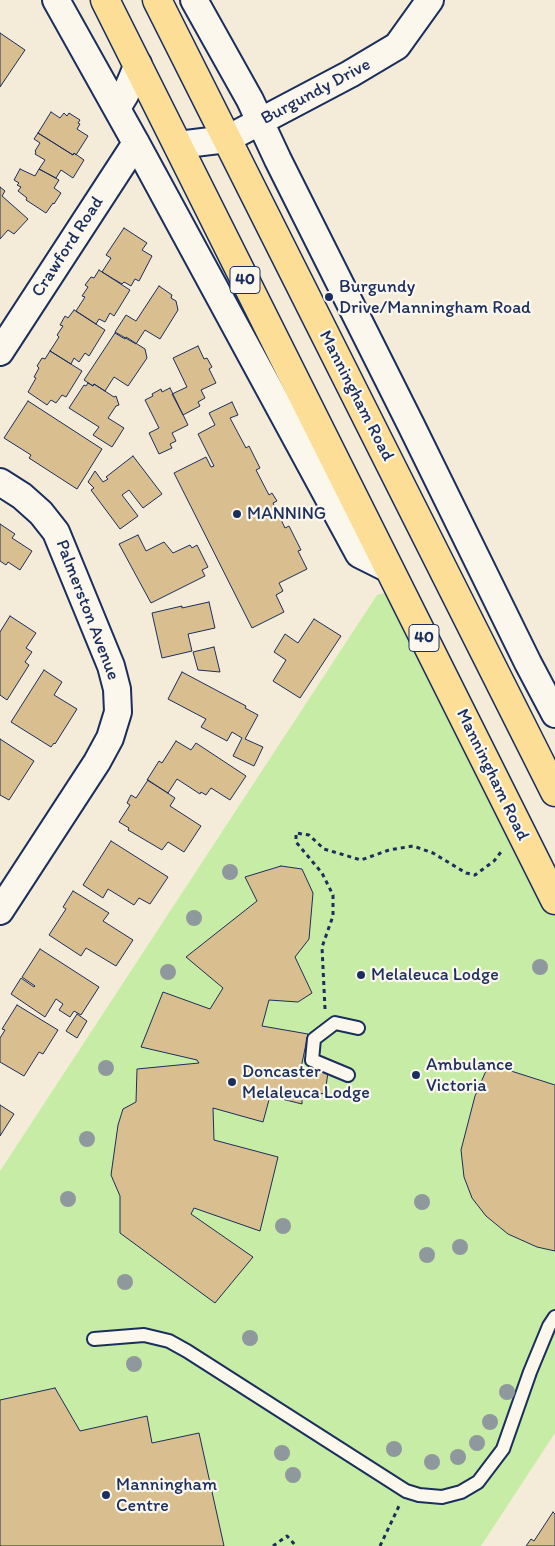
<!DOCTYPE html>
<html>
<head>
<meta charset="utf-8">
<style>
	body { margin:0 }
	canvas { display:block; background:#f4ecd9 }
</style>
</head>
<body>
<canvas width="555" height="1546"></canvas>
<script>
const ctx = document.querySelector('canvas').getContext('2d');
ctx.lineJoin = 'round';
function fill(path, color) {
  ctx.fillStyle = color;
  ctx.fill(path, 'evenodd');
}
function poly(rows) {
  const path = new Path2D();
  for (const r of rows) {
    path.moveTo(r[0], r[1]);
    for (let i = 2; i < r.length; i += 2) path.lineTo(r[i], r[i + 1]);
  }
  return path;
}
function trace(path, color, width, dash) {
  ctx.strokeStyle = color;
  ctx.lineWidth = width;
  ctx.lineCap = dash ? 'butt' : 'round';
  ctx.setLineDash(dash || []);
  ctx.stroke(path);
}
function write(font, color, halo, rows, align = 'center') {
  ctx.font = font + ' Itim,sans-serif';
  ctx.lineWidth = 4.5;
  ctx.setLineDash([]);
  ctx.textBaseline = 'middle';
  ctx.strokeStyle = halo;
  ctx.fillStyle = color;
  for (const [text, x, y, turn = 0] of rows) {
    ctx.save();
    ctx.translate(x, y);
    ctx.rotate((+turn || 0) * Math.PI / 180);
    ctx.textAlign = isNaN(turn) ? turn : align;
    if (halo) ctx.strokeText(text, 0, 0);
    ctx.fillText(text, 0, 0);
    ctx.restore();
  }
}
fill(poly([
	[399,589,555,894,555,1433,481,1546,0,1546,0,1171,377,595]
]), '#c7eca5');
const building = poly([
	[0,33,25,50,0,87,0,33],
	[51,112,60,118,64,113,67,116,69,113,80,120,78,123,80,124,77,129,88,136,76,155,74,153,73,155,38,133,51,112],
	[38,133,73,155,74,153,84,160,73,178,61,170,56,178,39,169,45,160,35,154,36,152,35,151,40,143,34,139,38,133],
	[20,169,35,176,39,169,59,180,54,188,61,193,54,204,53,203,46,213,26,200,27,198,18,191,21,187,17,185,19,183,14,180,20,169],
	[0,187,5,191,2,196,28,219,14,234,8,230,0,239,0,187],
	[124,228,147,243,142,250,152,256,139,281,135,279,131,286,124,282,122,284,102,272,111,258,106,255,124,228],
	[99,270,130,290,114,316,110,313,105,322,99,319,96,324,76,311,85,297,82,296,88,287,85,285,91,277,94,278,99,270],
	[159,286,172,295,171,298,176,301,178,310,160,339,145,330,136,344,115,332,126,315,136,321,159,286],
	[74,310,105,330,89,356,85,353,79,362,74,358,71,364,50,351,59,337,57,335,63,326,60,325,65,316,68,318,74,310],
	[115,333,125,339,126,337,145,349,147,358,128,386,114,377,105,391,94,384,93,386,84,380,115,333],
	[198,346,204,359,207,358,212,367,209,369,216,383,201,390,205,398,198,402,200,406,183,415,172,394,187,387,173,358,198,346],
	[50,351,82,371,66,397,62,395,56,403,51,400,47,405,28,392,36,378,34,377,39,368,37,366,42,358,45,359,50,351],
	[88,383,93,386,94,384,114,397,116,396,119,405,116,406,108,418,124,428,112,447,93,435,99,427,69,408,84,385,86,386,88,383],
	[170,388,188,425,172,433,176,441,170,444,172,448,159,454,149,433,159,428,145,400,153,396,152,394,161,389,162,392,170,388],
	[28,401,102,449,77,489,29,458,31,455,4,438,28,401],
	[232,402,238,415,230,418,246,448,249,446,260,468,256,470,269,495,272,493,277,501,273,503,285,528,289,526,301,550,298,551,307,569,279,583,283,591,276,595,284,612,252,628,174,473,206,457,211,467,214,466,198,434,215,425,209,413,232,402],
	[133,456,162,494,143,508,129,490,122,495,138,516,120,529,91,490,94,488,88,482,95,471,103,482,108,479,106,477,133,456],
	[0,524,15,534,12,538,32,551,20,570,8,562,6,565,0,561,0,524],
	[138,535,146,551,164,542,173,553,190,545,192,548,197,545,208,567,202,570,205,576,151,603,119,544,138,535],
	[209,602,215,628,188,634,192,651,162,658,152,613,182,606,182,608,209,602],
	[10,616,36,633,26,648,32,652,25,662,29,665,7,700,0,695,0,632,10,616],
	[314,619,341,636,300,698,273,681,286,660,274,652,285,634,298,643,314,619],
	[214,647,220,672,198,670,193,652,214,647],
	[44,670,62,682,54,695,77,709,55,744,54,743,51,747,11,722,44,670],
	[182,672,246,706,245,708,258,715,245,739,263,747,254,766,233,756,242,738,232,732,227,741,201,727,206,719,168,699,182,672],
	[0,739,34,761,9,800,0,795,0,739],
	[176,741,191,750,196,743,246,776,230,800,211,788,206,795,201,792,200,794,177,779,168,793,147,780,159,761,162,763,176,741],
	[148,780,175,798,170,806,201,826,184,852,168,842,162,850,128,830,129,828,119,822,130,805,127,803,131,795,136,798,148,780],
	[111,841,168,877,150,904,139,898,134,905,108,889,103,898,83,885,111,841],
	[281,866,302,869,313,893,309,939,295,957,312,993,298,1002,269,1000,262,1026,308,1034,301,1068,328,1072,325,1094,302,1091,302,1104,270,1096,263,1122,213,1108,214,1140,278,1157,260,1231,194,1208,191,1214,253,1257,215,1303,120,1233,120,1196,111,1175,118,1125,123,1109,136,1102,137,1069,199,1063,197,1060,141,1047,163,992,210,1009,223,988,186,957,257,901,245,877,281,866],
	[73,891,109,913,103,921,133,940,116,966,86,948,81,956,49,935,66,909,63,907,73,891],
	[40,949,99,987,81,1015,74,1011,70,1017,59,1010,63,1004,56,999,45,1017,11,994,21,978,34,987,35,986,22,977,40,949],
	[17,1005,58,1030,43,1054,39,1052,24,1076,0,1062,0,1038,5,1030,2,1029,17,1005],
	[77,1014,87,1021,77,1038,66,1031,77,1014],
	[489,1064,555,1085,555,1251,537,1247,508,1234,486,1216,472,1198,464,1177,461,1150,475,1096,489,1064],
	[0,1105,14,1114,0,1136,0,1105],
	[55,1388,80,1431,147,1416,152,1443,199,1433,224,1546,0,1546,0,1400,55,1388],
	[553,1512,555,1514,555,1546,526,1546,531,1539,534,1541,553,1512]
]);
fill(building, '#d9be8f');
trace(building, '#1b2f5e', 1);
const lane = poly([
	[348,1075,312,1060,314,1039,335,1023,358,1028],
	[94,1339,144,1335,169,1341,187,1351,406,1491,419,1495,442,1497,461,1492,478,1482,503,1449,530,1372,549,1326,555,1317]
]);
const street = poly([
	[56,0,136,143,359,554,389,569],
	[194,0,250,100,278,160,411,425,528,663,555,714],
	[117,108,125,95,138,64],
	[178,145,227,139,350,74,397,46,430,0],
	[0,352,136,143],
	[0,482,22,496,41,513,56,532,111,666,117,689,118,712,110,738,97,762,0,911]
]);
const primary = poly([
	[105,0,555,900],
	[157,0,555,792]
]);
trace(lane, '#1b2f5e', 16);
trace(street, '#1b2f5e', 30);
trace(primary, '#1b2f5e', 31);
trace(poly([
	[325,1009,322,947,333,916,333,895,322,873,296,842,296,833,309,835,324,849,361,860,389,850,413,846,433,853,466,873,475,875,494,861,501,852],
	[273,1546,287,1536,296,1546],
	[380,1546,399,1506]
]), '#1b2f5e', 3, [4, 4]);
trace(lane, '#fbf7ec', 12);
trace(street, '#fbf7ec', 26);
trace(primary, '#fdde96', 28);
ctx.fillStyle = '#8f999d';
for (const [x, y] of [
	[230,872],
	[194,918],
	[540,967],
	[168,972],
	[106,1068],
	[87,1139],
	[68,1199],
	[422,1202],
	[283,1226],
	[460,1247],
	[427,1255],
	[125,1282],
	[250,1338],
	[134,1364],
	[507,1392],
	[490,1422],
	[477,1443],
	[394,1449],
	[282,1453],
	[458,1457],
	[432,1462],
	[293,1475]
]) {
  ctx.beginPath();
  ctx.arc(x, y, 8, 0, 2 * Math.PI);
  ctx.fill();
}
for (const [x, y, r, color] of [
	[329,297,5,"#1b2f5e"],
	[237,514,5,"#1b2f5e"],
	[361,975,5,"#1b2f5e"],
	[416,1075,5,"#1b2f5e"],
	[232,1082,5,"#1b2f5e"],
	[106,1495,5,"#1b2f5e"]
]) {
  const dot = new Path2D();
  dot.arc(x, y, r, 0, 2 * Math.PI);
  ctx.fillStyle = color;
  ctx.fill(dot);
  trace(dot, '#fbf7ec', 2);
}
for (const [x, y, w] of [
	[245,280,30],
	[424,638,30]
]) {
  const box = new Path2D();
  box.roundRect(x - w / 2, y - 13.5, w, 27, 4);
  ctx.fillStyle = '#fbf7ec';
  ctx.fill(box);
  trace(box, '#1b2f5e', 1);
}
write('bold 16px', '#1b2f5e', null, [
	["40",245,280],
	["40",424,638]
]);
write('18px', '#1b2f5e', '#fbf7ec', [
	["Burgundy Drive",316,92,-28],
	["Crawford Road",68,247,-57],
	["Manningham Road",356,396,63],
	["Palmerston Avenue",87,610,69],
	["Manningham Road",492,775,64]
]);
write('18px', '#1b2f5e', '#fbf7ec', [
	["Burgundy",339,287],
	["Drive/Manningham Road",339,308],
	["MANNING",247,514],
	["Melaleuca Lodge",371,975],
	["Ambulance",426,1065],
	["Victoria",426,1086],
	["Doncaster",242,1072],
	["Melaleuca Lodge",242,1093],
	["Manningham",116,1485],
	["Centre",116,1506]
], 'left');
</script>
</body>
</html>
